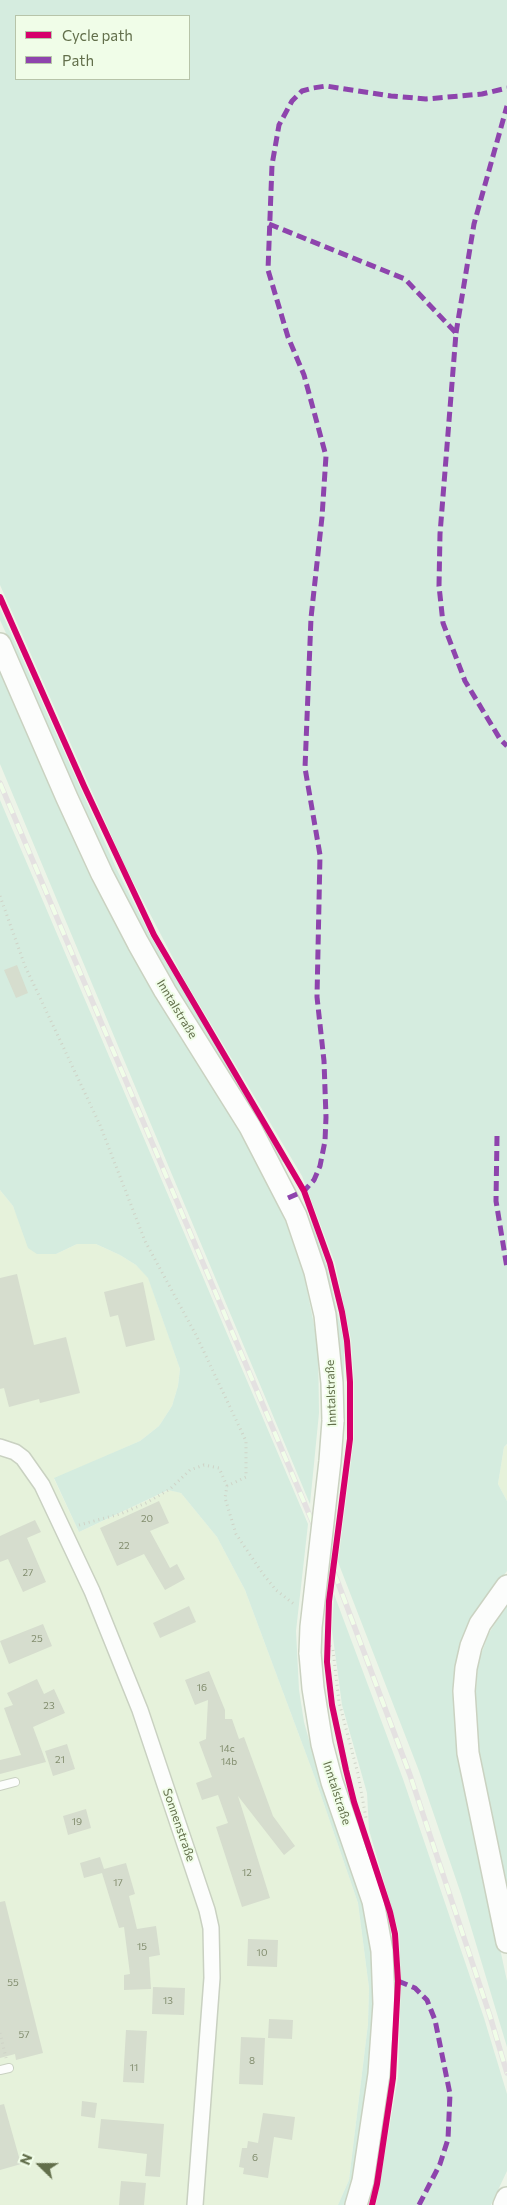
<!DOCTYPE html>
<html>
<head>
<meta charset="utf-8">
<style>
	body { margin:0 }
	#map { position:relative; width:507px; height:2205px; overflow:hidden; background:#edf4e8; font-family:Commissioner,sans-serif }
	canvas { display:block }
	.legend { position:absolute; left:15px; top:15px; width:175px; height:65px; box-sizing:border-box; background:#f0fde8; border:1px solid #b7c4a9; margin:0; padding:6px 9px; list-style:none; font-size:15px; color:#626f4b }
	.legend li { display:flex; align-items:center; gap:10px; height:25px }
	.legend b { width:25px; border:1px solid #b7c4a9 }
	.north { position:absolute; left:15px; top:2140px; width:50px; height:50px; -webkit-text-stroke:4px #f0fde8; paint-order:stroke; rotate:292deg; font-size:14px; font-weight:700; line-height:20px; text-align:center; color:#626f4b }
	.north::after { content:''; display:block; margin:auto; width:18px; height:22px; background:#626f4b; clip-path:polygon(50% 0,100% 100%,50% 72%,0 100%) }
</style>
</head>
<body>
<div id="map">
<canvas width="507" height="2205"></canvas>
<ul class="legend">
<li><b style="height:6px;background:#d6006c"></b>Cycle path</li>
<li><b style="height:6px;background:#8e44ad"></b>Path</li>
</ul>
<div class="north">N</div>
</div>
<script>
const ctx = document.querySelector('canvas').getContext('2d');
ctx.lineJoin = 'round';
function fill(path, color) {
  ctx.fillStyle = color;
  ctx.fill(path, 'evenodd');
}
function poly(rows) {
  const path = new Path2D();
  for (const r of rows) {
    path.moveTo(r[0], r[1]);
    for (let i = 2; i < r.length; i += 2) path.lineTo(r[i], r[i + 1]);
  }
  return path;
}
function trace(path, color, width, dash) {
  ctx.strokeStyle = color;
  ctx.lineWidth = width;
  ctx.lineCap = dash ? 'butt' : 'round';
  ctx.setLineDash(dash || []);
  ctx.stroke(path);
}
function write(font, color, halo, rows, align = 'center') {
  ctx.font = font + ' Commissioner,sans-serif';
  ctx.lineWidth = 4;
  ctx.setLineDash([]);
  ctx.textBaseline = 'middle';
  ctx.strokeStyle = halo;
  ctx.fillStyle = color;
  for (const [text, x, y, turn = 0] of rows) {
    ctx.save();
    ctx.translate(x, y);
    ctx.rotate((+turn || 0) * Math.PI / 180);
    ctx.textAlign = isNaN(turn) ? turn : align;
    if (halo) ctx.strokeText(text, 0, 0);
    ctx.fillText(text, 0, 0);
    ctx.restore();
  }
}
fill(poly([
	[0,1190,13,1206,21,1225,56,1254,77,1244,96,1244,120,1255,136,1265,148,1277,180,1369,178,1386,172,1406,159,1426,140,1441,54,1479,79,1532,169,1490,181,1493,217,1537,245,1590,315,1778,358,1903,369,1988,368,2024,349,2180,338,2205,0,2205],
	[507,1445,507,1501,498,1484,504,1447]
]), '#e6f2db');
fill(poly([
	[0,0,507,0,507,1444,504,1447,498,1484,507,1501,507,1571,479,1608,454,1691,457,1749,507,1981,507,2047,461,1894,419,1771,338,1562,354,1438,354,1381,351,1340,335,1263,302,1176,184,979,125,866,0,585],
	[16,16,189,16,189,79,16,79],
	[0,609,117,870,151,937,288,1165,279,1160,258,1120,174,985,113,872,0,620],
	[0,669,264,1172,286,1223,304,1275,318,1344,319,1413,310,1504,0,764],
	[0,800,308,1524,296,1631,299,1690,304,1722,319,1776,353,1868,371,1929,375,1983,369,2072,354,2179,346,2205,338,2205,349,2180,368,2024,369,1988,358,1903,315,1778,245,1590,217,1537,181,1493,168,1490,79,1532,54,1478,140,1441,159,1426,172,1406,178,1386,180,1369,148,1278,136,1265,120,1255,96,1244,77,1244,56,1254,37,1254,28,1248,13,1206,0,1190],
	[309,1213,327,1266,344,1342,344,1438,339,1344,334,1314],
	[334,1594,403,1779,484,2018,507,2094,507,2171,491,2205,376,2205,398,2077,401,1981,399,1933,369,1830,367,1793,342,1705,332,1630],
	[507,1603,507,1900,478,1754,474,1716,478,1663,488,1635]
]), '#d5ecdf');
fill(poly([
	[17,965,28,993,16,998,4,970],
	[17,1274,34,1345,66,1337,80,1393,40,1403,39,1399,9,1407,4,1388,0,1389,0,1278],
	[143,1282,155,1340,126,1347,118,1315,110,1317,104,1292],
	[159,1501,169,1523,150,1531,170,1568,177,1564,185,1579,165,1590,144,1554,117,1566,100,1528],
	[35,1520,41,1532,27,1538,46,1582,23,1592,8,1559,0,1562,0,1536],
	[189,1606,196,1622,160,1638,153,1623],
	[43,1624,52,1646,9,1664,0,1641],
	[209,1671,225,1710,225,1719,232,1719,239,1739,244,1737,273,1816,295,1846,284,1855,238,1796,270,1898,242,1907,216,1827,228,1823,218,1795,202,1800,196,1783,212,1777,199,1742,206,1739,208,1700,195,1705,185,1680],
	[37,1679,44,1694,54,1689,65,1713,33,1727,46,1762,0,1774,0,1760,21,1755,4,1708,13,1705,7,1693],
	[67,1744,75,1769,53,1776,45,1751],
	[86,1809,91,1828,68,1835,63,1816],
	[100,1857,104,1869,126,1863,135,1894,129,1896,137,1929,156,1926,160,1955,149,1957,151,1989,124,1990,124,1975,130,1974,124,1927,119,1928,102,1873,84,1878,80,1863],
	[5,1901,43,2053,16,2060,15,2054,0,2058,0,1902],
	[248,1939,278,1940,277,1967,247,1966],
	[153,1987,185,1988,184,2015,152,2014],
	[269,2019,293,2020,292,2039,268,2038],
	[126,2030,147,2031,144,2083,123,2082],
	[241,2037,265,2038,263,2085,239,2084],
	[82,2101,97,2103,95,2118,81,2116],
	[4,2104,21,2164,0,2170,0,2105],
	[263,2113,295,2117,292,2140,274,2137,268,2178,243,2174,244,2168,239,2167,242,2148,247,2148,248,2141,258,2143],
	[101,2119,164,2124,160,2177,145,2176,147,2154,98,2148],
	[121,2181,146,2183,144,2205,119,2205]
]), '#d6ddce');
const lane = poly([
	[0,1786,15,1782],
	[0,2070,9,2068]
]);
const street = poly([
	[0,1447,15,1452,23,1458,42,1485,92,1591,140,1710,207,1910,211,1928,212,1978,195,2205]
]);
const secondary = poly([
	[0,644,67,798,102,874,138,943,165,991,250,1127,296,1216,315,1272,325,1315,332,1383,333,1421],
	[507,1586,480,1624,471,1646,466,1668,464,1691,468,1753,507,1942],
	[310,1653,313,1688,322,1744,332,1782,373,1901,382,1951,384,2004,379,2074,363,2181,356,2205],
	[504,2205,507,2198]
]);
trace(lane, '#c9d1c1', 10);
trace(street, '#c9d1c1', 18);
trace(secondary, '#cad2c1', 24);
trace(poly([
	[0,896,25,966,100,1125,145,1241,196,1335,246,1441,246,1477,227,1486,225,1498,236,1534,263,1574,276,1590,295,1605],
	[79,1525,120,1514,146,1503,170,1489,190,1470,204,1465,219,1468,227,1486],
	[330,1646,333,1650,339,1702,358,1774,366,1818],
	[0,2033,6,2058]
]), '#cfd3c7', 3, [1, 4]);
trace(lane, '#fcfdfc', 8);
trace(street, '#fcfdfc', 15);
trace(secondary, '#fcfdfc', 21);
const rail = poly([
	[0,783,337,1580,410,1775,490,2016,507,2073]
]);
trace(rail, '#e4e1e1', 5.5);
trace(rail, '#f0fde8', 4, [11]);
const secondaryBridge = poly([
	[310,1653,311,1627,330,1461,333,1421]
]);
trace(secondaryBridge, '#cad2c1', 24, []);
trace(secondaryBridge, '#fcfdfc', 21);
trace(poly([
	[269,224,405,279,456,333,440,534,439,586,443,623,465,681,500,739,507,746],
	[456,333,474,224,507,106],
	[497,1136,496,1201,507,1268],
	[288,1198,304,1191,314,1180,320,1166,325,1141,326,1117,324,1061,317,997,320,855,305,768,311,618,322,517,326,456,304,375,288,337,268,270,272,165,279,125,292,101,302,91,313,88,326,86,391,96,426,99,482,94,507,88],
	[398,1981,415,1988,427,2000,435,2020,450,2094,448,2139,440,2164,419,2205]
]), '#8e44ad', 5, [10, 5]);
trace(poly([
	[0,597,84,786,154,935,304,1191,330,1263,342,1312,347,1341,350,1382,350,1439,329,1601,327,1662,332,1705,346,1770,354,1802,390,1912,395,1934,398,1981,393,2078,377,2184,372,2205]
]), '#d6006c', 6);
write('10px', '#828d6e', null, [
	["20",147,1519],
	["22",124,1546],
	["27",28,1573],
	["25",37,1639],
	["16",202,1688],
	["23",49,1706],
	["14c",227,1749],
	["21",60,1760],
	["14b",229,1762],
	["19",77,1822],
	["12",247,1873],
	["17",118,1883],
	["15",142,1947],
	["10",262,1953],
	["55",13,1983],
	["13",168,2001],
	["57",24,2035],
	["8",252,2061],
	["11",134,2068],
	["6",255,2158]
]);
write('12px', '#626f4b', '#f0fde8', [
	["Inntalstraße",177,1009,59],
	["Inntalstraße",331,1393,-92],
	["Inntalstraße",337,1793,72],
	["Sonnenstraße",179,1825,71]
]);
</script>
</body>
</html>
